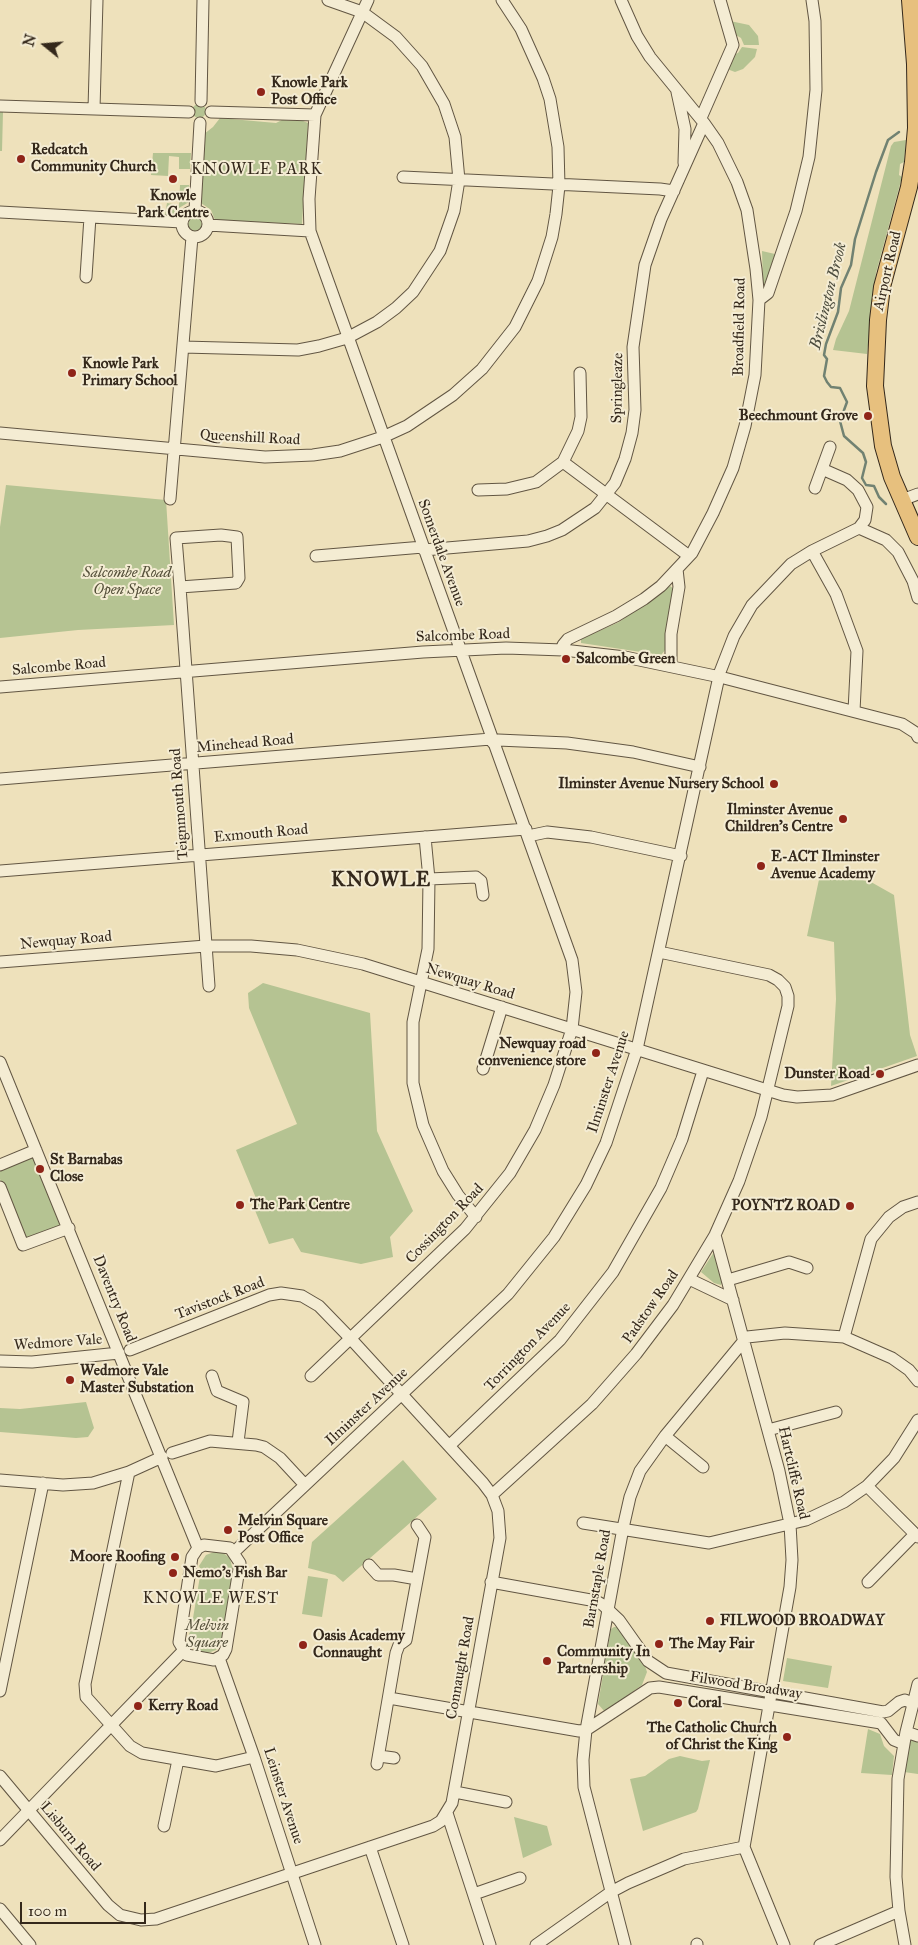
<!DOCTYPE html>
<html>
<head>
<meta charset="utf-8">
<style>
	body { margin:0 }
	#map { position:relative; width:918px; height:1945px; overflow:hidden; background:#eee1bb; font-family:"IM FELL Great Primer",serif }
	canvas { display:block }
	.north { position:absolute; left:20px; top:20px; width:50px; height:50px; -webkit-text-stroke:4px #f4ecd3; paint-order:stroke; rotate:287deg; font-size:14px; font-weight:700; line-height:20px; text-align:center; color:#34281b }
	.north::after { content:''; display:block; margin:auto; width:18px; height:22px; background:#34281b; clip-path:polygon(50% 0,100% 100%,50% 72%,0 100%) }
	.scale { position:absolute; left:20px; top:1902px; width:126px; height:22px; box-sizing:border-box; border:2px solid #34281b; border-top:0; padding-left:6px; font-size:15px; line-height:18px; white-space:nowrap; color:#34281b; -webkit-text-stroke:4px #f4ecd3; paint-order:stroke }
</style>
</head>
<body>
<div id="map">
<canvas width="918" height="1945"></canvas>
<div class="north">N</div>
<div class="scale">100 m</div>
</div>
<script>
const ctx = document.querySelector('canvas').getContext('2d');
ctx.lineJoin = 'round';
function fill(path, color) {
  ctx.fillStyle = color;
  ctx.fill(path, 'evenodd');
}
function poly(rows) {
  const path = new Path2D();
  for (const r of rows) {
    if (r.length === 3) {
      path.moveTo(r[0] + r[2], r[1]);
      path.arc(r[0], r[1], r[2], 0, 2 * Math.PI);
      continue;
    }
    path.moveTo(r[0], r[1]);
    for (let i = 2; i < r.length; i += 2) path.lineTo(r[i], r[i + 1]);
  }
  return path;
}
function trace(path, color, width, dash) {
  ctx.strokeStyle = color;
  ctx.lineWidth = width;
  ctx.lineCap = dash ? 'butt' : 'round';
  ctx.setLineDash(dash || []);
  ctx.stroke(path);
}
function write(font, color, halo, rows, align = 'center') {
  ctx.font = font + ' "IM FELL Great Primer",serif';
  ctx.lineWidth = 4;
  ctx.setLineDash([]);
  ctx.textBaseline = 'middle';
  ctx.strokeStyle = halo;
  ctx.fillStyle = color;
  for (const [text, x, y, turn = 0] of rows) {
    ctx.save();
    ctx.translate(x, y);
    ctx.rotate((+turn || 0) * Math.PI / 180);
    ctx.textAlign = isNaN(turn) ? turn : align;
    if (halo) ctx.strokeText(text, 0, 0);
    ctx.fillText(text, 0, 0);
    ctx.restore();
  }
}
fill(poly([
	[730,21,749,25,758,36,759,45,744,45,741,38,734,34],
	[742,47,757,49,755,57,743,69,735,72,727,69,732,55,738,53],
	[199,111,7],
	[0,112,3,112,2,151,0,151],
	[220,118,276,123,282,120,303,121,308,123,302,224,215,220,211,210,201,203,204,134,213,127],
	[906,140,904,162,900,164,899,175,902,177,876,273,867,354,833,350,836,339,849,311,891,146,894,142],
	[153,153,191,153,190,169,179,169,179,157,169,156,168,176,151,175],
	[180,185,189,185,189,202,179,208,173,215,165,215,167,203,179,205],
	[195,224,7],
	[762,251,775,254,764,286,763,284],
	[6,485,166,500,174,625,78,630,0,638,0,527],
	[670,586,674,589,666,649,661,655,581,643,581,639,619,622],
	[821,870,871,882,894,895,910,1035,917,1056,831,1086,836,999,834,942,807,936],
	[263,983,370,1013,377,1131,413,1211,390,1237,393,1257,361,1264,301,1252,293,1238,269,1244,254,1208,258,1203,236,1150,297,1124,249,1008,248,993],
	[33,1155,63,1226,25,1238,22,1235,0,1179,0,1168],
	[714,1252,723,1281,721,1285,714,1283,701,1272],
	[86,1402,94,1428,88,1437,76,1438,0,1432,0,1408,20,1409],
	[403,1460,437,1499,343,1582,335,1575,308,1568,312,1542],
	[214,1552,223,1553,230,1558,233,1571,221,1643,216,1650,208,1653,199,1652,192,1647,189,1634,191,1630,201,1570,199,1566,206,1555],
	[308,1576,328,1579,322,1617,302,1614],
	[614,1627,618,1627,645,1666,647,1672,642,1685,605,1712,598,1704,611,1629],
	[787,1658,832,1666,828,1688,783,1681],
	[868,1729,880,1734,884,1746,894,1756,892,1775,861,1773],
	[911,1737,918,1739,918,1774,904,1772],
	[680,1756,702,1761,710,1760,698,1809,696,1812,643,1831,630,1779,645,1776,669,1759],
	[514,1817,547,1826,552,1845,523,1858]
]), '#b5c392');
trace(poly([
	[886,504,879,497,874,486,866,485,862,478,866,462,863,453,844,436,840,421,847,402,840,388,831,387,827,382,824,376,827,359,824,355,826,344,838,312,841,288,851,265,855,239,876,172,888,140,899,132]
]), '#718272', 2.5);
const minor = poly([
	[677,92,685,129,684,163],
	[201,101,203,0],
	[0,106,189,112],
	[94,109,97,0],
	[315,115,368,0],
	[701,118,733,45,720,0],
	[403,177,660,189,674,191],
	[195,210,200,123],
	[195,224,13],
	[0,212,182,222],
	[208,225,310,231,309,199,315,115,211,112],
	[310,231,572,960,576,992,572,1029,554,1085,535,1130,510,1173,465,1229,311,1376],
	[86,277,90,217],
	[759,300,768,293,796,211,809,157,816,90,815,21,812,0],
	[183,347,298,350,319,346,347,338,377,322,396,308,413,292,440,251,454,211,459,180,455,137,444,104,422,66,396,37,362,12,328,0],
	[0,433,265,457,313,455,340,451,383,437,407,426,453,395,482,369,515,327,538,281,552,237,556,214,559,186,558,147,550,99,543,78,521,29,502,0],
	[563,462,689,556],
	[815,488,830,447],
	[478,490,507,489,536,482,563,462,578,431,581,417,580,373],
	[170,499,192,237],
	[902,500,918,494],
	[859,528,886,540,898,552,913,581,918,598],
	[424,550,528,541,547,536,562,530,595,508,615,483,625,459,632,433,635,410,633,347,645,265,661,219,704,123],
	[812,551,836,594,857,651,854,711],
	[316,556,423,547],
	[180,587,176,538,221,535,237,537,239,578,236,583,180,587,209,986],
	[563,650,563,645,568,639,616,616,644,599,661,586,692,553,713,513,733,468,745,426,755,375,759,300,756,269,747,210,737,182,718,143,704,123,650,57,637,36,621,0],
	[671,666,671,634,679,587,677,569],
	[0,687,423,652,506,648,563,650,625,657,720,677,902,724,916,733,918,737],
	[493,743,498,740,567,743,633,752,700,767],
	[0,779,491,739],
	[528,836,547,832,591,837,681,856],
	[425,837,429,879,428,949,413,1022,413,1083,423,1125,443,1171,458,1195,476,1217],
	[0,871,526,829],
	[429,879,476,877,481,881,483,895],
	[0,962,206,946,251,946,297,950,363,964,783,1095,797,1097,832,1095,918,1065],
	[0,1062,198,1548],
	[483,1069,502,1007],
	[0,1165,36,1150],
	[0,1187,23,1245,69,1228],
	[715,1235,779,1471,790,1524,792,1560,790,1587,744,1847,784,1945],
	[689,1279,733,1300],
	[728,1280,789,1262,807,1268],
	[844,1337,871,1239,889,1217,903,1207,918,1202],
	[0,1361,32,1362,119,1353],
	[212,1376,217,1391,243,1402,238,1442],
	[768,1430,836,1412],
	[665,1436,703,1467],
	[449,1446,560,1340,613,1272,661,1188,682,1139,703,1071],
	[172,1453,210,1441,256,1445,264,1447,280,1458,305,1485],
	[129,1472,85,1684,86,1697,130,1746,142,1753,216,1766,254,1757],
	[0,1480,63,1485,93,1483,129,1472,162,1457],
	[867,1486,918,1537],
	[492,1495,592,1404,636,1354,673,1305,715,1235,739,1181,761,1117,788,1006,788,996,785,987,778,980,769,975,659,952],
	[583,1523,709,1543,806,1520,844,1502,867,1486,894,1458,918,1420],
	[204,1545,230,1548,240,1563,226,1649,223,1655,214,1660,187,1655,179,1642,192,1557,198,1548,204,1545],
	[234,1552,508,1294,554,1237,586,1185,606,1143,637,1049,720,672,734,636,752,605,791,564,812,551,859,528,865,520,867,507,858,490,847,480,822,469],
	[369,1565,378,1575,394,1575,417,1579],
	[491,1582,596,1601,603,1605,619,1620,648,1661,666,1673,883,1712,888,1711,899,1702,905,1700,912,1703],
	[868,1582,915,1534],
	[219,1658,254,1757,315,1945],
	[0,1691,43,1483],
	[389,1698,579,1731,586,1730,650,1688,659,1687,881,1723,894,1740,904,1744],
	[906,1732,918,1736],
	[379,1756,394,1758],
	[377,1764,396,1653,399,1645,406,1640,425,1537,417,1525],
	[0,1776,108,1905,120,1915,141,1920,156,1919,433,1826,441,1821,452,1803,500,1538,498,1511,492,1495,483,1483,351,1339,319,1306,302,1296,281,1293,269,1295,130,1350],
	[455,1792,506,1802],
	[447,1813,490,1945],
	[164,1826,178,1760],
	[0,1840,183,1651],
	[370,1847,403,1945],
	[474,1894,520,1878],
	[0,1909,30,1945],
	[697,1944,697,1945],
	[536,1945,611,1892,628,1883,684,1859,744,1847],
	[625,1945,584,1787,583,1760,586,1730,623,1528,630,1497,640,1471,665,1436,747,1337,785,1333,844,1337,892,1358,909,1370,918,1381],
	[820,1945,899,1911],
	[905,1945,899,1911,896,1877,898,1779,906,1732,918,1684]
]);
const highway = poly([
	[910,0,915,64,916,128,913,162,909,187,882,287,878,320,875,386,883,446,892,477,918,537]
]);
trace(minor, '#625643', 13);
trace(highway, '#34281b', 18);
trace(minor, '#f4ecd3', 11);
trace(highway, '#e7c07e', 16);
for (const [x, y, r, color] of [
	[261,92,5,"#8f2418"],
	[21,159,5,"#8f2418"],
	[173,179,5,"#8f2418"],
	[72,373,5,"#8f2418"],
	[868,416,5,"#8f2418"],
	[566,659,5,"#8f2418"],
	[774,784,5,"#8f2418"],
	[843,819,5,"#8f2418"],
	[761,866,5,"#8f2418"],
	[596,1053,5,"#8f2418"],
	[880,1074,5,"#8f2418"],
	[40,1169,5,"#8f2418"],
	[240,1205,5,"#8f2418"],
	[850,1206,5,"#8f2418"],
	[70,1380,5,"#8f2418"],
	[228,1530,5,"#8f2418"],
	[175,1557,5,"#8f2418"],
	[173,1573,5,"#8f2418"],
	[710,1621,5,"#8f2418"],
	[659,1644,5,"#8f2418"],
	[303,1645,5,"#8f2418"],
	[547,1661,5,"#8f2418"],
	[678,1703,5,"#8f2418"],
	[138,1706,5,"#8f2418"],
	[787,1737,5,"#8f2418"]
]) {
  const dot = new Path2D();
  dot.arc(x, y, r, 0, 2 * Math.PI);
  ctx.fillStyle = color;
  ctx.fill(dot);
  trace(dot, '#f4ecd3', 2);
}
write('bold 15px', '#34281b', '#f4ecd3', [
	["Knowle Park",271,83],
	["Post Office",271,100],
	["Redcatch",31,150],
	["Community Church",31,167],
	["Knowle",173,196,"center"],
	["Park Centre",173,213,"center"],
	["Knowle Park",82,364],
	["Primary School",82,381],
	["Beechmount Grove",858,416,"right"],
	["Salcombe Green",576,659],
	["Ilminster Avenue Nursery School",764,784,"right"],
	["Ilminster Avenue",833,810,"right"],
	["Children's Centre",833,827,"right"],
	["E-ACT Ilminster",771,857],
	["Avenue Academy",771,874],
	["Newquay road",586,1044,"right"],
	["convenience store",586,1061,"right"],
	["Dunster Road",870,1074,"right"],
	["St Barnabas",50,1160],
	["Close",50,1177],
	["The Park Centre",250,1205],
	["POYNTZ ROAD",840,1206,"right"],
	["Wedmore Vale",80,1371],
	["Master Substation",80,1388],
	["Melvin Square",238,1521],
	["Post Office",238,1538],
	["Moore Roofing",165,1557,"right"],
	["Nemo's Fish Bar",183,1573],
	["FILWOOD BROADWAY",720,1621],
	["Oasis Academy",313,1636],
	["Connaught",313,1653],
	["The May Fair",669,1644],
	["Community In",557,1652],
	["Partnership",557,1669],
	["Coral",688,1703],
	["Kerry Road",148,1706],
	["The Catholic Church",777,1728,"right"],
	["of Christ the King",777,1745,"right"]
], 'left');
write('15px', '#34281b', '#f4ecd3', [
	["Airport Road",888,271,-77],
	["Broadfield Road",740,327,-89],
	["Springleaze",618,388,-89],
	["Queenshill Road",250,438,3],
	["Somerdale Avenue",441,553,70],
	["Salcombe Road",463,636,-2],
	["Salcombe Road",59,667,-5],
	["Minehead Road",245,744,-5],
	["Teignmouth Road",180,804,-94],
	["Exmouth Road",261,834,-5],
	["Newquay Road",66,941,-5],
	["Newquay Road",470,982,17],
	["Ilminster Avenue",609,1082,-72],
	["Cossington Road",445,1224,-46],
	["Daventry Road",114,1299,68],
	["Tavistock Road",220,1299,-21],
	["Padstow Road",651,1307,-55],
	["Wedmore Vale",58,1343,-4],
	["Torrington Avenue",528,1347,-46],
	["Ilminster Avenue",367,1407,-43],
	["Hartcliffe Road",793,1473,77],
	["Barnstaple Road",598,1579,-80],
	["Connaught Road",461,1668,-80],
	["Filwood Broadway",746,1686,9],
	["Leinster Avenue",283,1796,72],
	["Lisburn Road",70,1837,50]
]);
write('italic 15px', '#544f39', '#f4ecd3', [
	["Salcombe Road",127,573],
	["Open Space",127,590],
	["Melvin",207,1626],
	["Square",207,1643]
]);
ctx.letterSpacing = '1px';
write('16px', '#34281b', '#f4ecd3', [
	["KNOWLE PARK",257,170],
	["KNOWLE WEST",211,1599]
]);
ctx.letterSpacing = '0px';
write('italic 16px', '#4e4e3f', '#f4ecd3', [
	["Brislington Brook",829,296,-76]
]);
ctx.letterSpacing = '1px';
write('bold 20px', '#34281b', '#f4ecd3', [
	["KNOWLE",381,881]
]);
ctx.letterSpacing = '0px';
</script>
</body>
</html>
